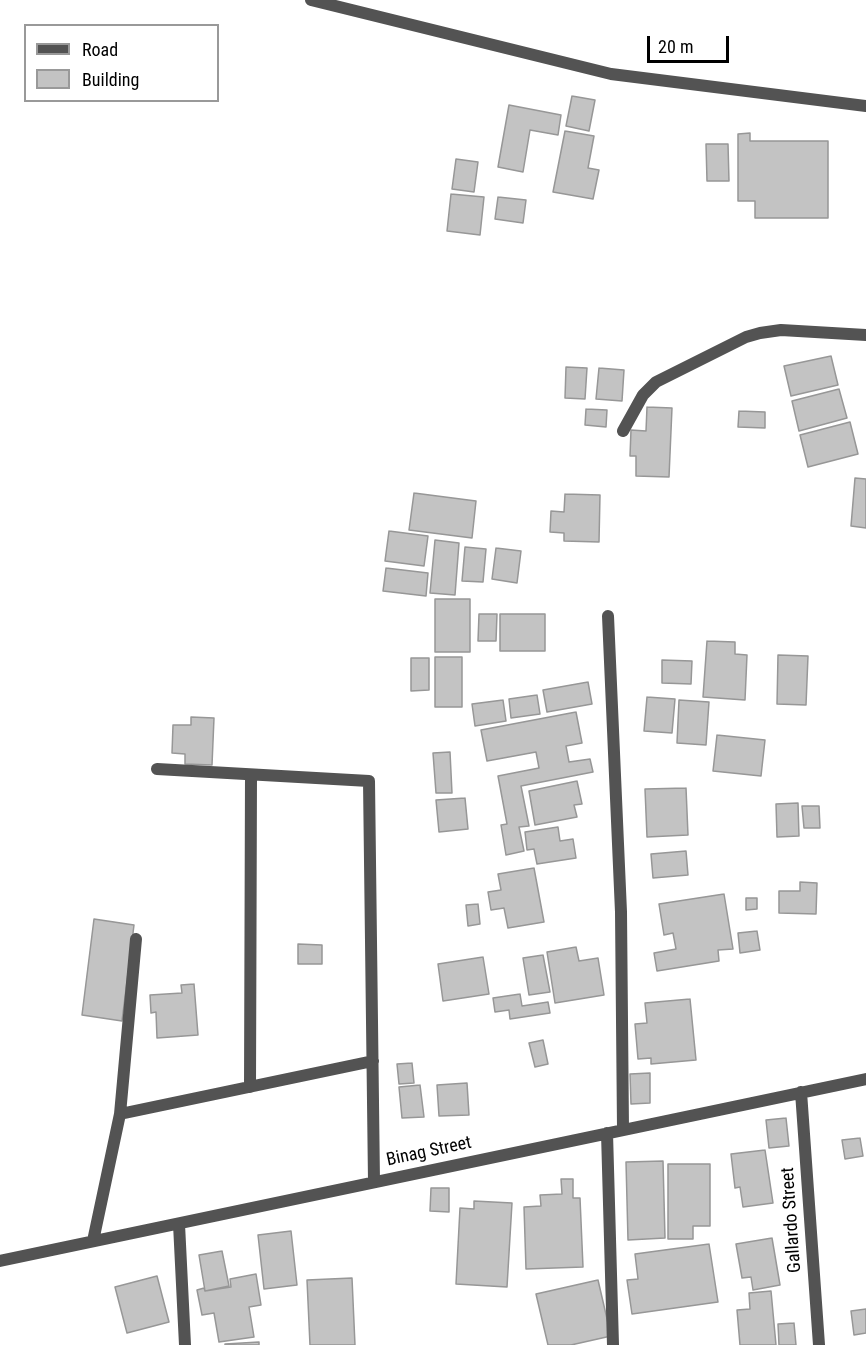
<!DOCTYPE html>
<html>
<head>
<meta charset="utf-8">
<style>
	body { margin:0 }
	#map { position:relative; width:866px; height:1345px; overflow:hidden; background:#fff; font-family:"Roboto Condensed",sans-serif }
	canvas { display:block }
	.legend { position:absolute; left:24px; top:24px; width:195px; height:78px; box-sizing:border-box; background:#fff; border:2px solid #999; margin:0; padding:8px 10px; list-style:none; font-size:18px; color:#000 }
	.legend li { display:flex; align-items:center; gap:12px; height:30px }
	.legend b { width:30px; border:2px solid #999 }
	.scale { position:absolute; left:647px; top:36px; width:82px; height:27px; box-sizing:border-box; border:3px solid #000; border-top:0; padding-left:8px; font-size:18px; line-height:21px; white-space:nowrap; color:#000; -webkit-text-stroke:4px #fff; paint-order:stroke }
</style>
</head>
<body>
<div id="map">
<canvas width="866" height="1345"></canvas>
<ul class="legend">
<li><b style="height:8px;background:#535353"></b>Road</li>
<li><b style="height:16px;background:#c3c3c3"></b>Building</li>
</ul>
<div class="scale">20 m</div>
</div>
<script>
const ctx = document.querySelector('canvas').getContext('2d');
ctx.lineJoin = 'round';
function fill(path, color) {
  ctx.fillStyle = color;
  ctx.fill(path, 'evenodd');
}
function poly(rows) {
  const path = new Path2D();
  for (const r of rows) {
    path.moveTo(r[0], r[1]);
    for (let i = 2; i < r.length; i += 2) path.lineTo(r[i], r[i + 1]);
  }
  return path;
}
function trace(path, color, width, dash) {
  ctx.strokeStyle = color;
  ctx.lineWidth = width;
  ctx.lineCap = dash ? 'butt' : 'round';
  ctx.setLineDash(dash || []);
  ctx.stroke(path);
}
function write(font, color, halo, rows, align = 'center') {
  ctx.font = font + ' "Roboto Condensed",sans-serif';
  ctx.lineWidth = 4.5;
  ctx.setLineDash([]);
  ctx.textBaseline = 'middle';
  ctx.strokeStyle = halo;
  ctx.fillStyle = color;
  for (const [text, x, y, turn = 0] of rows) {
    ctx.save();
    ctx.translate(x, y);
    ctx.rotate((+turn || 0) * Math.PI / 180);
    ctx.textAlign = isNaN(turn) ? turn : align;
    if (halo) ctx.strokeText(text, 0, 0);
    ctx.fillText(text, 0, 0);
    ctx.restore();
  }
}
const building = poly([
	[572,96,595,100,589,131,566,126,572,96],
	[509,105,561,115,558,135,530,130,523,172,498,167,509,105],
	[565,131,594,136,588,168,599,170,593,199,553,192,565,131],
	[750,133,750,141,828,141,828,218,755,218,755,201,738,201,738,134,750,133],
	[706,144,728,144,729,181,707,181,706,144],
	[456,159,478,162,474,192,452,189,456,159],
	[451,194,484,197,480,235,447,231,451,194],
	[498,197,526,200,523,223,495,219,498,197],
	[831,356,838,385,791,396,784,366,831,356],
	[566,367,587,368,585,399,565,398,566,367],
	[599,368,624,370,622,401,596,399,599,368],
	[839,389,847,418,799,431,792,401,839,389],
	[647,407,672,408,669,477,636,476,636,456,630,456,631,430,646,431,647,407],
	[586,409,607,410,606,427,585,425,586,409],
	[739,411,765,412,765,428,738,427,739,411],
	[850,422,858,454,808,467,800,435,850,422],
	[855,478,866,479,866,528,851,526,855,478],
	[414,493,476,501,472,538,409,530,414,493],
	[565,494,600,495,599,542,564,541,564,533,550,532,551,511,564,512,565,494],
	[389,531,428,536,424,566,385,561,389,531],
	[435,540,459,543,455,595,430,593,435,540],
	[465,547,486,549,483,582,462,581,465,547],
	[496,548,521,551,517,583,492,579,496,548],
	[386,568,428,573,426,596,383,591,386,568],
	[435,599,470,599,470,652,435,652,435,599],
	[479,614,497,614,496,641,478,641,479,614],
	[500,614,545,614,545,651,500,651,500,614],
	[707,641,735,642,735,654,747,655,745,700,703,697,707,641],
	[778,655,808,656,806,705,777,704,778,655],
	[435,657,462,657,462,707,435,707,435,657],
	[411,658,429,658,429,690,411,691,411,658],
	[662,660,692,661,691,684,662,683,662,660],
	[588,682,592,704,547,712,543,690,588,682],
	[537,695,540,714,511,718,509,699,537,695],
	[647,697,675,699,672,733,644,731,647,697],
	[503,700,506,721,475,726,472,704,503,700],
	[679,700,709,702,706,745,677,743,679,700],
	[576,712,582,743,566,746,569,762,590,759,593,772,521,786,529,826,519,827,524,851,506,855,501,825,507,824,498,776,539,768,536,752,487,761,481,730,576,712],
	[191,717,214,718,212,765,185,764,185,754,172,753,173,725,191,725,191,717],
	[717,735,765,740,761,776,713,771,717,735],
	[450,752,452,793,436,793,433,753,450,752],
	[577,781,582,804,574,805,577,817,535,825,529,791,577,781],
	[686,788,688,835,647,837,645,789,686,788],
	[465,798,468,829,439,832,436,800,465,798],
	[798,803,799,836,777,837,776,804,798,803],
	[802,806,819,806,820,828,804,828,802,806],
	[558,827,560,841,573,839,576,858,537,864,534,849,527,850,525,832,558,827],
	[686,851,688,875,653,878,651,854,686,851],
	[534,868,544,922,508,928,504,908,491,910,488,892,501,890,498,874,534,868],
	[800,882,817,883,816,914,779,913,779,891,800,891,800,882],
	[724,894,733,949,718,950,719,961,657,971,654,953,676,949,673,933,664,935,659,904,724,894],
	[746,898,757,898,757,909,746,910,746,898],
	[478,904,480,924,468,926,466,905,478,904],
	[94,919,134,925,122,1021,82,1015,94,919],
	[757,931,760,950,740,953,738,933,757,931],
	[298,944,322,945,322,964,298,964,298,944],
	[576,947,579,961,598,958,604,995,555,1003,547,952,576,947],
	[543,955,550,992,529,995,523,958,543,955],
	[483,957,489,994,443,1001,438,964,483,957],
	[194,984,198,1035,157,1038,156,1012,151,1013,150,995,182,993,181,985,194,984],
	[520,994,522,1006,548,1002,550,1013,510,1019,509,1010,495,1012,493,998,520,994],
	[690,999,696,1060,651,1064,651,1058,638,1059,635,1024,647,1023,645,1003,690,999],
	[543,1040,548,1064,535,1067,529,1043,543,1040],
	[412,1063,414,1083,399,1084,397,1064,412,1063],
	[650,1073,650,1103,631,1104,630,1074,650,1073],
	[467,1083,469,1115,439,1116,437,1085,467,1083],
	[420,1085,424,1117,402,1118,399,1087,420,1085],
	[786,1118,789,1146,769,1148,766,1120,786,1118],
	[860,1138,863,1156,845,1159,842,1140,860,1138],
	[765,1150,773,1203,743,1207,740,1187,735,1188,731,1154,765,1150],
	[663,1161,665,1238,628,1240,626,1162,663,1161],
	[668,1164,710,1164,710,1226,693,1226,693,1239,668,1239,668,1164],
	[561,1179,573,1179,573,1198,580,1198,583,1267,526,1269,524,1207,541,1206,540,1195,562,1194,561,1179],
	[431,1188,449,1188,449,1212,430,1211,431,1188],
	[474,1201,512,1203,507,1287,456,1284,460,1208,474,1209,474,1201],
	[291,1231,297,1285,264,1289,258,1235,291,1231],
	[772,1238,780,1285,753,1290,751,1277,742,1278,736,1244,772,1238],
	[709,1244,718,1302,632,1314,627,1280,638,1279,635,1254,709,1244],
	[222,1251,229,1286,205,1291,199,1255,222,1251],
	[256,1274,261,1305,249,1307,254,1337,219,1342,214,1313,202,1315,197,1290,204,1288,205,1291,231,1287,230,1279,256,1274],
	[157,1276,169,1322,127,1333,115,1287,157,1276],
	[352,1278,355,1345,310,1345,307,1280,352,1278],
	[598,1280,611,1336,571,1345,548,1345,536,1294,598,1280],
	[771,1291,776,1345,740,1345,737,1310,750,1309,749,1293,771,1291],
	[866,1309,866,1333,854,1335,851,1311,866,1309],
	[794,1323,796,1345,779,1345,778,1324,794,1323],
	[259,1342,259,1345,225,1345,225,1344,259,1342]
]);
fill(building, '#c3c3c3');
trace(building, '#979797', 1.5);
trace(poly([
	[311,0,611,74,866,106],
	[623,431,643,395,656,382,746,337,760,333,781,330,866,335],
	[608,616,621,912,623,1129],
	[157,769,369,781,374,1182],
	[250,1087,251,775],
	[801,1092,819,1345],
	[120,1114,373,1061],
	[607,1133,613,1345],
	[179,1224,185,1345],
	[93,1241,120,1114,136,939],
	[0,1261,866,1079]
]), '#535353', 12);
write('18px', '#000', '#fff', [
	["Binag Street",429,1152,-12],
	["Gallardo Street",792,1220,-94]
]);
</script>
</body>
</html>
